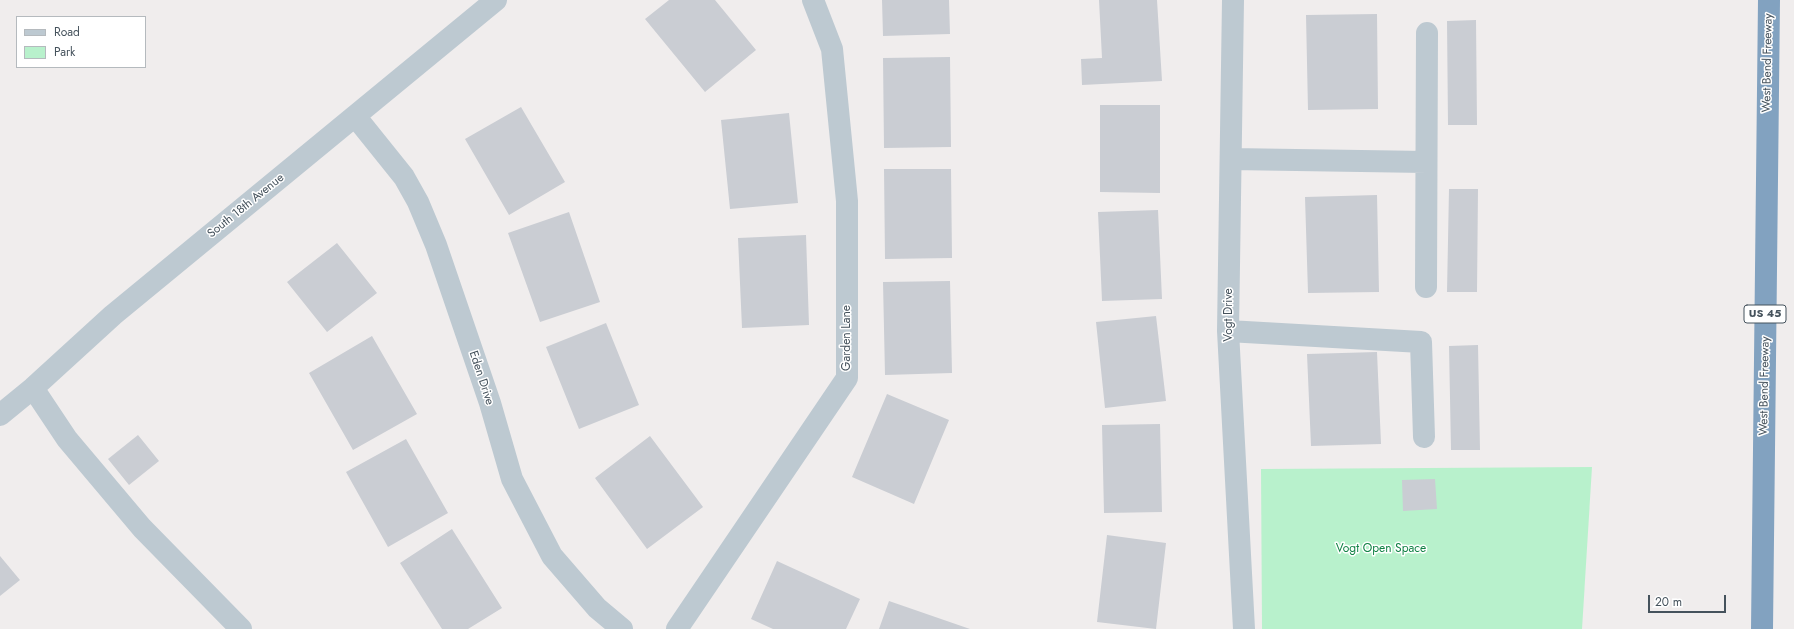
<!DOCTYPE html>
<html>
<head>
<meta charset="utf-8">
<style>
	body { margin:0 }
	#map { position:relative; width:1794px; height:629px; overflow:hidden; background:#f0eded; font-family:Jost,sans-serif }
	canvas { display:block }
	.legend { position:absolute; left:16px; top:16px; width:130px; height:52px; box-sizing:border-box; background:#fff; border:1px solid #b5babe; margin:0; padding:5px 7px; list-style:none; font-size:12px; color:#45525c }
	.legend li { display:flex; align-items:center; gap:8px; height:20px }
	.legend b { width:20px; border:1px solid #b5babe }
	.scale { position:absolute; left:1648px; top:595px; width:78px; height:18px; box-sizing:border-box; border:2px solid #45525c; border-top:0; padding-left:5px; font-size:12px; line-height:14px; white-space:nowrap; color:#45525c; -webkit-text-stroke:3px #fff; paint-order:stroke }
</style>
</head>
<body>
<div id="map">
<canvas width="1794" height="629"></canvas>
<ul class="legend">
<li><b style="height:5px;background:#bdc9d1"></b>Road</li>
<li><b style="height:11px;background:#b8f1cc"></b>Park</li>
</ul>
<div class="scale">20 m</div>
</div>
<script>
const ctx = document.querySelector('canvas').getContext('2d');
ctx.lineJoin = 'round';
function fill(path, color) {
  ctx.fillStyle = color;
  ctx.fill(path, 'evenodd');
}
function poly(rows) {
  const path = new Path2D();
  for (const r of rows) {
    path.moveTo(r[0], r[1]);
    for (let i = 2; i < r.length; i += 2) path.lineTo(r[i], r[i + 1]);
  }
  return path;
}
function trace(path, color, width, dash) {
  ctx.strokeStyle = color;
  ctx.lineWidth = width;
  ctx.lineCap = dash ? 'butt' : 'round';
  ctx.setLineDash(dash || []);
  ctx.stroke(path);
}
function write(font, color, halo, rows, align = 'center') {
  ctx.font = font + ' Jost,sans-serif';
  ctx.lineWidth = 3;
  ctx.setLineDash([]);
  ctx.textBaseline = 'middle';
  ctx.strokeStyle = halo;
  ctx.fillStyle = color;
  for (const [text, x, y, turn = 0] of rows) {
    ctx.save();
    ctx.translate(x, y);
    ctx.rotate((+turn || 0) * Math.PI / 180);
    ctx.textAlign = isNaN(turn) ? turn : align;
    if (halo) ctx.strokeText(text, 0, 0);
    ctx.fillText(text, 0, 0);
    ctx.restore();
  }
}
fill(poly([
	[1592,467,1582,629,1262,629,1261,469]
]), '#b8f1cc');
fill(poly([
	[669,0,715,0,756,50,705,92,645,19],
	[882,0,949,0,950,34,883,36],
	[1099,0,1157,0,1162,81,1082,85,1081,59,1102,58],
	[1377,14,1378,109,1308,110,1306,15],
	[1476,20,1477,125,1448,125,1447,21],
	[950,57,951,147,884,148,883,58],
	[1100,105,1160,105,1160,193,1100,192],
	[521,107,565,182,509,215,465,139],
	[789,113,798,203,730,209,721,120],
	[884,169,951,169,952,258,885,259],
	[1449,189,1478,189,1477,292,1447,292],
	[1377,195,1379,292,1308,293,1305,197],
	[1158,210,1162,299,1102,301,1098,212],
	[569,212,600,302,540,322,508,233],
	[806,235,809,325,742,328,738,238],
	[337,243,377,293,327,332,287,282],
	[950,281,952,373,885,375,883,282],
	[1156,316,1166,401,1105,408,1096,322],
	[606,323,639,405,579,429,546,347],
	[372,336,417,414,353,450,309,373],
	[1478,345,1480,450,1451,450,1449,346],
	[1377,352,1381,444,1311,446,1307,354],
	[887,394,949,420,914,504,852,477],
	[1160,424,1162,512,1104,513,1102,425],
	[138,435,159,461,129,485,108,459],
	[650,436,703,507,647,549,595,478],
	[406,439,448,513,388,547,346,472],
	[1435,479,1437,509,1403,511,1402,480],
	[452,529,502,608,468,629,442,629,400,563],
	[1107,535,1166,543,1156,629,1097,622],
	[0,556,20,580,0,596],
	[777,561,860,599,846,629,773,629,751,619],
	[889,601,970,629,879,629]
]), '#cacdd3');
trace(poly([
	[1233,0,1228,331,1244,629],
	[355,116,404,177,418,202,436,245,490,403,512,479,552,556,597,608,622,629],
	[1231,159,1426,162],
	[1426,287,1427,33],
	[1228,331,1421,342,1424,437],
	[33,388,67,439,142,528,241,629],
	[0,415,33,388,113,315,496,0],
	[677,629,847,378,847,201,832,49,813,0]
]), '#bdc9d1', 22);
trace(poly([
	[1762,629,1769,0]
]), '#82a2c0', 22);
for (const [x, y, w] of [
	[1765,314,42]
]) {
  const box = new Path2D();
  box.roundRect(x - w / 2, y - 9, w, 18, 3);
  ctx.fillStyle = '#fff';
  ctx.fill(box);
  trace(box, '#45525c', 1);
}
write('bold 11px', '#45525c', null, [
	["US 45",1765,314]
]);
write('12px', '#45525c', '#fff', [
	["West Bend Freeway",1768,63,-89],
	["South 18th Avenue",246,206,-39],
	["Vogt Drive",1229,315,-90],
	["Garden Lane",847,338,-90],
	["Eden Drive",481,378,72],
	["West Bend Freeway",1765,386,-89]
]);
write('12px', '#118245', '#fff', [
	["Vogt Open Space",1381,549]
]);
</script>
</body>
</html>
